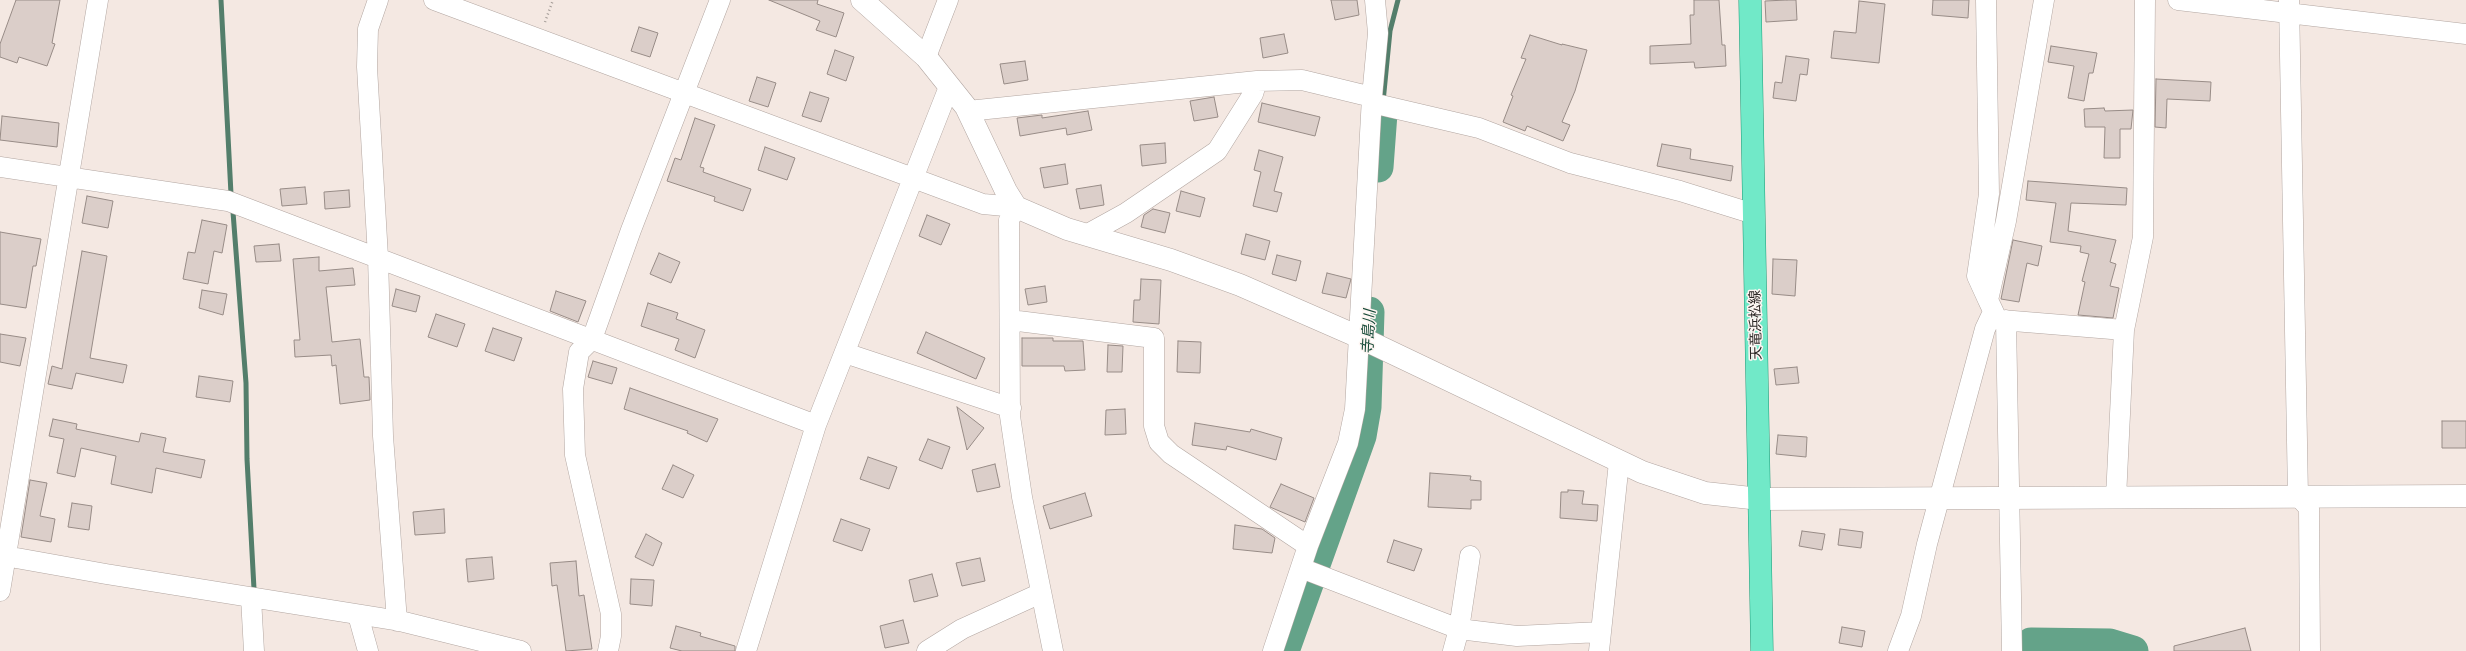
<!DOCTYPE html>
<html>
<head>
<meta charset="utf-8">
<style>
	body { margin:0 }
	canvas { display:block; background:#f4e8e2 }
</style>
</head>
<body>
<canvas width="2466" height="651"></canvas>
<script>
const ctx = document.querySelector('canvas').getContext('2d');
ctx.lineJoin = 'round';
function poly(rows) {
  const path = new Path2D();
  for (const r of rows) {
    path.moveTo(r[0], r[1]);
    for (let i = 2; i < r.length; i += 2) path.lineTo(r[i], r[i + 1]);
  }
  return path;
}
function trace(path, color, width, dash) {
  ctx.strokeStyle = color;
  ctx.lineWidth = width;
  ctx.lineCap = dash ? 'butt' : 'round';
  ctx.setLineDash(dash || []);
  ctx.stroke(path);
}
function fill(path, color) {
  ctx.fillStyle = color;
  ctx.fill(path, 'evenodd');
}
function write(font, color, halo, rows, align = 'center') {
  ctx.font = font + ' "Alegreya Sans","Noto Sans JP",sans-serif';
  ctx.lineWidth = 3;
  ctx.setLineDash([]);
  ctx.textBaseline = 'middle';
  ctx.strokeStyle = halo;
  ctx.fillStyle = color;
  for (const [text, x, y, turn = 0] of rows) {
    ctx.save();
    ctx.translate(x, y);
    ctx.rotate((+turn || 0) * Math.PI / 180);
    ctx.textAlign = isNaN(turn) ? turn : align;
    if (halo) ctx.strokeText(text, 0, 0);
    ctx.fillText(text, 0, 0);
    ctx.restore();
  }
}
trace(poly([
	[221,0,231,194],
	[1383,102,1390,31,1398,0],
	[233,212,246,383,247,459,254,589]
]), '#537e6b', 5);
trace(poly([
	[1378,167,1382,113],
	[2031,643,2110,644,2133,651],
	[1284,651,1361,436,1366,407,1369,312]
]), '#64a389', 31);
const building = poly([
	[16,0,60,0,52,43,55,44,47,66,19,57,17,63,0,57,0,44,16,0],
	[769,0,818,0,817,4,844,13,836,37,816,30,820,21,769,0],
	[1331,0,1357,0,1359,15,1335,20,1331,0],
	[1694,0,1719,0,1722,45,1725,45,1726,66,1695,68,1694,62,1650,64,1650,46,1691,44,1690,15,1694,15,1694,0],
	[1787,0,1796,0,1797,20,1766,22,1765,1,1787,0],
	[1933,0,1969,0,1968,18,1932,15,1933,0],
	[1859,1,1885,4,1879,63,1831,58,1834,31,1856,33,1859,1],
	[639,27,658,33,650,57,631,51,639,27],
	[1284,34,1288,53,1263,58,1260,38,1284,34],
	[1530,35,1562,45,1562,44,1587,50,1575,91,1562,122,1570,125,1563,141,1527,126,1525,131,1503,122,1513,96,1511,95,1526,59,1521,58,1530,35],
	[2051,46,2097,53,2093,73,2089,73,2084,101,2068,98,2074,66,2048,62,2051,46],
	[835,50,854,57,846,81,827,74,835,50],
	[1786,56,1809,59,1807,75,1800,74,1796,101,1773,98,1775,82,1782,83,1786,56],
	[1025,61,1028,80,1004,84,1000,64,1025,61],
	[757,77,776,83,768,107,749,101,757,77],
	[2156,79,2211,82,2210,101,2167,99,2166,128,2155,127,2156,79],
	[810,92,829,98,821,122,802,116,810,92],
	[1214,97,1218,117,1194,121,1190,101,1214,97],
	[1262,103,1320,117,1315,136,1258,122,1262,103],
	[2104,108,2105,111,2133,110,2131,129,2120,129,2120,158,2104,158,2105,127,2085,127,2084,109,2104,108],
	[1088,111,1092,130,1067,135,1066,128,1020,136,1017,118,1042,115,1042,118,1088,111],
	[2,116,59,123,57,147,0,140,2,116],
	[695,118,715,125,700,167,704,168,703,172,751,189,743,211,714,201,715,197,667,181,675,158,681,160,695,118],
	[1165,143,1166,163,1142,166,1140,145,1165,143],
	[1662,144,1691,149,1690,159,1733,166,1731,181,1657,166,1662,144],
	[765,147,795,158,787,180,758,170,765,147],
	[1259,150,1283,157,1274,191,1282,193,1277,212,1253,206,1261,172,1254,170,1259,150],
	[1065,164,1068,184,1044,188,1040,168,1065,164],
	[2028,181,2127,188,2126,205,2071,203,2068,231,2116,240,2110,262,2116,264,2110,286,2119,288,2113,318,2078,315,2085,282,2082,281,2089,254,2080,252,2081,246,2050,242,2056,203,2026,200,2028,181],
	[1101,185,1104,205,1080,209,1076,189,1101,185],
	[305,187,307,204,282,206,280,189,305,187],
	[349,190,350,207,325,209,324,192,349,190],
	[1181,191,1205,198,1200,217,1176,211,1181,191],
	[87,196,113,201,108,228,82,223,87,196],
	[1153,209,1170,213,1165,233,1141,227,1144,215,1153,209],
	[927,215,950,224,941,245,919,236,927,215],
	[202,220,227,225,222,253,214,251,208,284,183,279,188,252,195,253,202,220],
	[0,232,41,239,36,266,33,266,26,308,0,304,0,232],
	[1246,234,1270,241,1265,260,1241,254,1246,234],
	[2013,240,2042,246,2038,266,2027,263,2019,302,2001,299,2013,240],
	[279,244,281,261,256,262,254,246,279,244],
	[82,251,107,256,90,358,127,365,123,383,76,373,72,389,48,384,52,366,62,369,82,251],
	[659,253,680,262,671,283,650,274,659,253],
	[1277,255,1301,261,1296,281,1272,274,1277,255],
	[319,257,319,271,353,268,355,285,326,287,332,342,360,339,364,377,369,377,370,400,340,404,336,365,332,366,331,355,295,357,294,340,300,340,293,259,319,257],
	[1773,259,1797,260,1795,296,1772,294,1773,259],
	[1327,273,1351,279,1346,298,1322,293,1327,273],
	[1141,279,1161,280,1159,324,1133,322,1134,300,1140,300,1141,279],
	[1045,286,1047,302,1028,305,1025,289,1045,286],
	[396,289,420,296,416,312,392,306,396,289],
	[202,290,227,294,223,315,199,308,202,290],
	[556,291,586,301,578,322,550,311,556,291],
	[648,303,678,313,676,319,705,330,695,358,675,350,679,339,641,326,648,303],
	[436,314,465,324,457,347,428,337,436,314],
	[493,328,522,338,514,361,485,351,493,328],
	[926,332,985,358,976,379,917,353,926,332],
	[0,334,26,338,20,366,0,362,0,334],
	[1022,338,1053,338,1053,341,1083,341,1085,370,1065,371,1064,366,1022,366,1022,338],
	[1178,341,1201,342,1200,373,1177,372,1178,341],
	[1108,345,1123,346,1122,372,1107,372,1108,345],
	[593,361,617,368,612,384,588,377,593,361],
	[1797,367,1799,383,1776,385,1774,369,1797,367],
	[199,376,233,381,230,402,196,397,199,376],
	[630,388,718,419,707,442,687,433,688,431,624,409,630,388],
	[957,407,984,428,967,450,957,407],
	[1125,409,1126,434,1105,435,1106,410,1125,409],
	[53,419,77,424,76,429,139,442,141,433,166,438,163,452,205,460,201,478,156,468,152,493,111,484,116,456,81,448,75,477,57,473,64,439,49,436,53,419],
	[2442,421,2466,421,2466,448,2442,448,2442,421],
	[1195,423,1250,432,1251,429,1282,438,1276,460,1227,446,1226,450,1192,445,1195,423],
	[1778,435,1807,437,1806,457,1776,454,1778,435],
	[928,439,950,447,942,469,919,460,928,439],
	[868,457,897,467,889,489,860,479,868,457],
	[995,464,1000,487,977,492,972,470,995,464],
	[673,465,694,475,683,498,662,489,673,465],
	[1430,473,1471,476,1470,480,1481,481,1481,500,1471,500,1471,509,1428,507,1430,473],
	[30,480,47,483,40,516,55,519,51,542,21,537,30,480],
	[1281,484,1314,498,1305,522,1270,507,1281,484],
	[1568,490,1584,491,1582,504,1598,505,1597,521,1560,518,1561,492,1568,492,1568,490],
	[1085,493,1092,516,1050,529,1043,506,1085,493],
	[72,503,92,506,89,530,68,527,72,503],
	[444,509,445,533,415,535,413,512,444,509],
	[841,519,870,529,862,551,833,541,841,519],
	[1235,525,1262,529,1275,538,1272,553,1233,549,1235,525],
	[1840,529,1863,532,1861,548,1838,545,1840,529],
	[1802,531,1825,534,1822,550,1799,546,1802,531],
	[646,534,662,543,653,566,635,557,646,534],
	[1394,540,1422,549,1414,571,1387,562,1394,540],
	[492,557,494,579,468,582,466,559,492,557],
	[980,558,985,581,962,586,956,563,980,558],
	[576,561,579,596,584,595,592,649,566,651,557,585,552,586,550,563,576,561],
	[932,574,938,596,914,602,909,580,932,574],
	[631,579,654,580,652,606,630,604,631,579],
	[903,620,909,643,885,648,880,626,903,620],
	[676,626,701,633,700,636,735,646,735,651,682,651,670,648,676,626],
	[1842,627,1865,631,1862,647,1839,643,1842,627],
	[2245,628,2251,651,2174,651,2174,646,2245,628]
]);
fill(building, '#dbcec9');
trace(building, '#988c87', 1);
const minor = poly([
	[378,0,368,29,367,67,378,257,383,436,397,621],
	[434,0,983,204,1016,207,1009,220,1010,416,1022,497,1053,651],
	[1986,0,1989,194,1977,276,1988,300],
	[2044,0,2006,221,1988,300,1996,317,2001,320,2124,330],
	[2178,0,2466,34],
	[2289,0,2298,496,2309,508,2310,651],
	[926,57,948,0],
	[1372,103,1479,128,1570,163,1680,191,1754,214],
	[968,111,1257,81],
	[0,167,228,201,816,425],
	[1086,235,1126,213,1217,151,1253,94,1257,81,1302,80,1372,97],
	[1010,320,1154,338,1154,426,1159,442,1171,454,1308,546],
	[2006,320,2012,651],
	[845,353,1011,408],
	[2116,498,2124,330,2143,237,2145,0],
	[0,555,106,574,400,621,521,651],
	[1301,568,1459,629,1517,636,1601,632],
	[0,591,98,0],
	[251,598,254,651],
	[358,615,368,651],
	[608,651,611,636,611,614,575,455,573,389,579,352,592,339,631,230,720,0],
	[746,651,816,425,949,87],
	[927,651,962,629,1041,593],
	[1273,651,1308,546,1348,443,1355,409,1372,97,1378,33,1375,0],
	[1453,651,1459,629,1470,556],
	[1599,651,1619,462],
	[1898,651,1911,616,1927,544,1985,329,1993,312]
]);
const tertiary = poly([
	[862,0,926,57,966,107,1006,191,1016,207,1067,229,1171,260,1240,285,1359,337,1642,472,1705,493,1760,499,2466,496]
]);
const primary = poly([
	[1750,0,1762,651]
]);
trace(minor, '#b2a6a1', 21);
trace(tertiary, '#b2a6a1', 23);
trace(primary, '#1a9b77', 23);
trace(poly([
	[545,22,553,0]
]), '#a59d98', 2.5, [1, 3]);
trace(minor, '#fff', 20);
trace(tertiary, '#fff', 22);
trace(primary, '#71e9c8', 22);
write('14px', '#2a2624', '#fef6f3', [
	["天竜浜松線",1756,325,-91]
]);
write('italic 15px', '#164a38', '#fef6f3', [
	["寺島川",1369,332,-87]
]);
</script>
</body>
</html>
